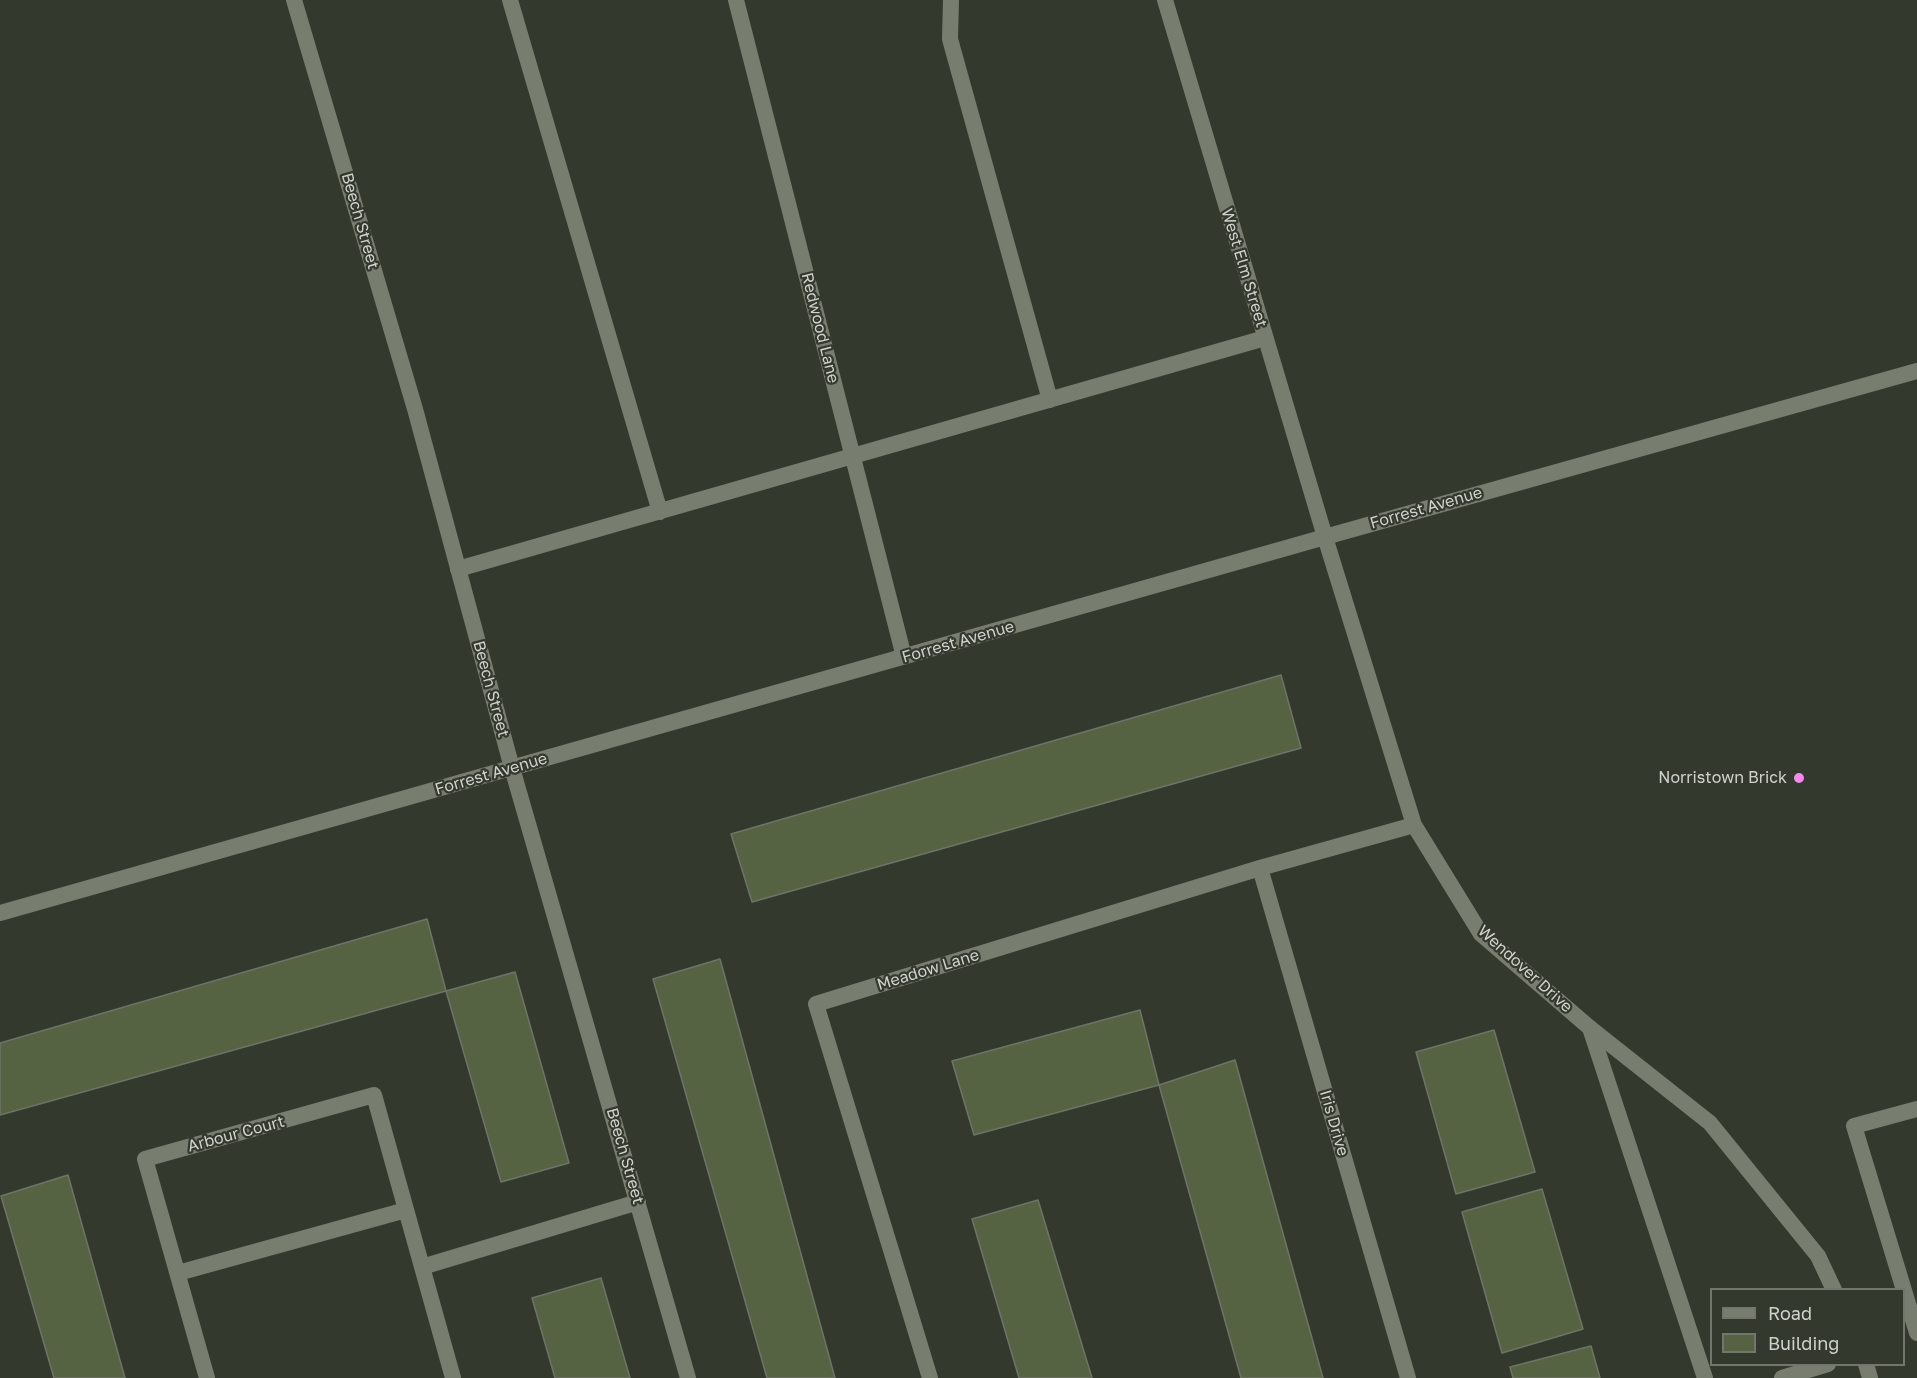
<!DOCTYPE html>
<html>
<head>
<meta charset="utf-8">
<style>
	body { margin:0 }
	#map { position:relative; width:1917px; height:1378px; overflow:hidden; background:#34392e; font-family:"Golos Text",sans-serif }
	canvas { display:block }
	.legend { position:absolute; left:1710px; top:1288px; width:195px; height:78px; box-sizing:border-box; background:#34392e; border:2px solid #72766d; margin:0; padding:8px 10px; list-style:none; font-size:18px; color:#cfd2cb }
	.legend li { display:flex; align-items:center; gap:12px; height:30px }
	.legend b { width:30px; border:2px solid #72766d }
</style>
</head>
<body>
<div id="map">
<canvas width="1917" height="1378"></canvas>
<ul class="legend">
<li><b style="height:8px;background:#777d6f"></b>Road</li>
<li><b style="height:16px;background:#556343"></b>Building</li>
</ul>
</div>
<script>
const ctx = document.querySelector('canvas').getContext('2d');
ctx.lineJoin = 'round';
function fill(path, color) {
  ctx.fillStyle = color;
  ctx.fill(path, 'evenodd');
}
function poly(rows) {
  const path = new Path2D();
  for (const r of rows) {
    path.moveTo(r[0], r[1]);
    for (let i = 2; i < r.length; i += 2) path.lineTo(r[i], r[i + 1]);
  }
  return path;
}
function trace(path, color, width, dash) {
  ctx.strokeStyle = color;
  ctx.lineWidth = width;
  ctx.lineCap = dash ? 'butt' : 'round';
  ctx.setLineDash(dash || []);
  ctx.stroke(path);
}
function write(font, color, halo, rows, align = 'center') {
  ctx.font = font + ' "Golos Text",sans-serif';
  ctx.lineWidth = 4.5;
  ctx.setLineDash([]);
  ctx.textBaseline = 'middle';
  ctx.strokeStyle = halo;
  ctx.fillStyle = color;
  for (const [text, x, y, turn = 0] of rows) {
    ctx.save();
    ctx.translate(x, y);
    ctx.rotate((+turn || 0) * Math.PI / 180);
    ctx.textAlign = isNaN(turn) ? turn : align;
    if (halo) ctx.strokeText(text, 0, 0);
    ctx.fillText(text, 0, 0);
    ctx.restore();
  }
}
const building = poly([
	[1281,675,1301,748,752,902,731,834,1281,675],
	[427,919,446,991,0,1115,0,1043,427,919],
	[720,959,835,1378,767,1378,653,979,720,959],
	[515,972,569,1163,501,1182,446,991,515,972],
	[1140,1010,1159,1085,974,1135,952,1061,1140,1010],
	[1494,1030,1535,1172,1456,1194,1416,1052,1494,1030],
	[1235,1060,1323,1378,1241,1378,1159,1085,1235,1060],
	[68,1175,125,1378,54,1378,1,1196,68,1175],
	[1542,1189,1583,1329,1502,1353,1462,1212,1542,1189],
	[1038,1200,1092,1378,1019,1378,972,1219,1038,1200],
	[601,1278,630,1378,555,1378,532,1298,601,1278],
	[1591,1346,1600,1378,1513,1378,1510,1367,1591,1346]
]);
fill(building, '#556343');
trace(building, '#6e7467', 1.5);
trace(poly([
	[510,0,660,512],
	[951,0,950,39,1050,400],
	[458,569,1265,338],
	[1590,1028,1705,1378],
	[1917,1109,1854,1126,1917,1333],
	[1782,1378,1828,1364]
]), '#777d6f', 16);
trace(poly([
	[294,0,415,409,512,768,688,1378],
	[736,0,904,657],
	[1165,0,1325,537,1414,825,1481,934,1590,1028,1710,1123,1818,1256,1834,1290],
	[1260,868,1408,1378],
	[0,913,1325,537,1917,371],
	[422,1267,638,1202],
	[178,1273,406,1210],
	[1866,1364,1870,1378],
	[207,1378,145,1159,374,1095,453,1378],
	[930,1378,816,1004,1260,868,1414,825]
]), '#777d6f', 16);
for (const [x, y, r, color] of [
	[1799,778,6,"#f888eb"]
]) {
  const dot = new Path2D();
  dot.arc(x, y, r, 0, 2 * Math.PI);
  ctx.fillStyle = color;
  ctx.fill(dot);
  trace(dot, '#34392e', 2);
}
write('16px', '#cfd2cb', '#34392e', [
	["Beech Street",360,221,74],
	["West Elm Street",1244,268,73],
	["Redwood Lane",820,328,76],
	["Forrest Avenue",1426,508,-16],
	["Forrest Avenue",958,642,-16],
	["Beech Street",491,689,75],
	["Forrest Avenue",491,774,-16],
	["Wendover Drive",1525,969,42],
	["Meadow Lane",928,970,-17],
	["Iris Drive",1334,1123,74],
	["Arbour Court",236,1134,-15],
	["Beech Street",625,1156,74]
]);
write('16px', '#cfd2cb', '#34392e', [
	["Norristown Brick",1787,778]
], 'right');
</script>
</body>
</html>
